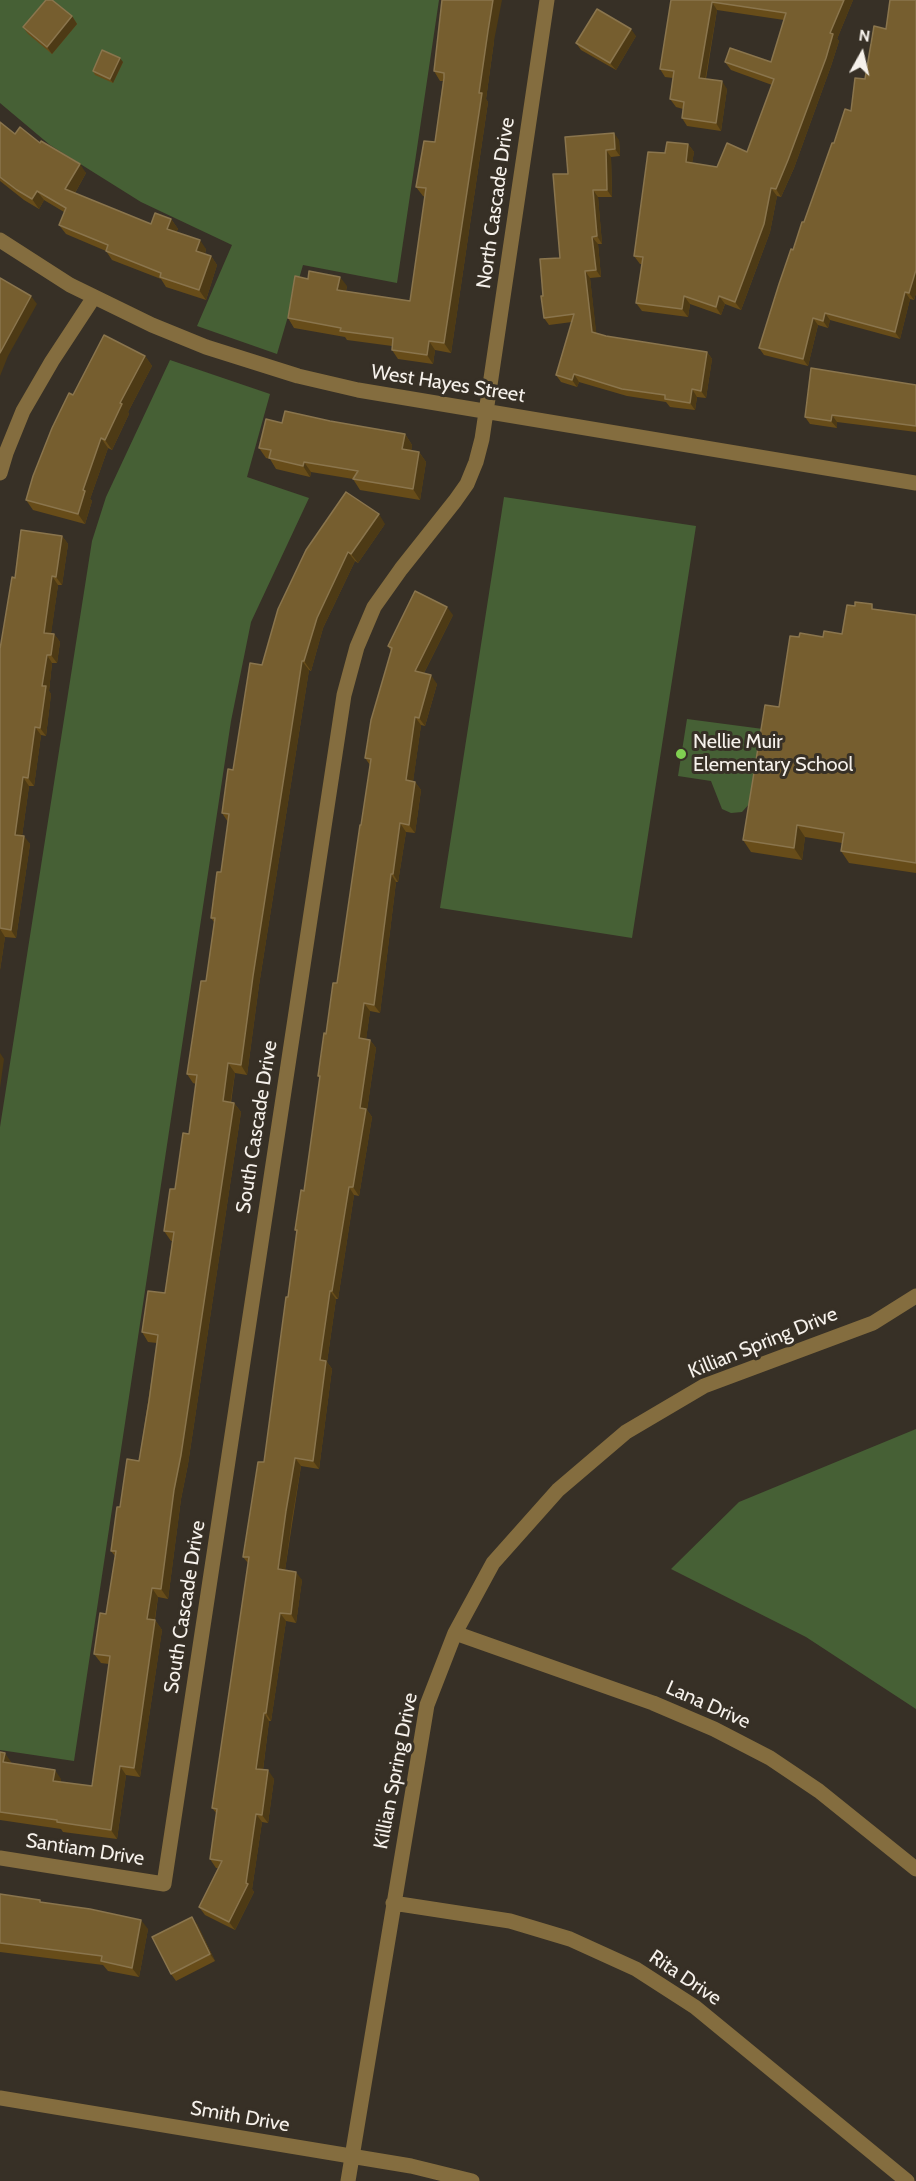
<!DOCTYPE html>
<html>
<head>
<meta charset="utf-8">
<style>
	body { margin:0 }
	#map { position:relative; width:916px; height:2181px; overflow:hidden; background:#373026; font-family:Cabin,sans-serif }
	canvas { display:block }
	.north { position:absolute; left:832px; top:24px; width:60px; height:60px; -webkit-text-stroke:4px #373026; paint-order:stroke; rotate:8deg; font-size:16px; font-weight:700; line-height:24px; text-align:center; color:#f6f1eb }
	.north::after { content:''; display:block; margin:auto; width:21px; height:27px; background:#f6f1eb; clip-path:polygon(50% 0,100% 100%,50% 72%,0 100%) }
</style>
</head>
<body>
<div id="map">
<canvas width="916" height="2181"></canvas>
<div class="north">N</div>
</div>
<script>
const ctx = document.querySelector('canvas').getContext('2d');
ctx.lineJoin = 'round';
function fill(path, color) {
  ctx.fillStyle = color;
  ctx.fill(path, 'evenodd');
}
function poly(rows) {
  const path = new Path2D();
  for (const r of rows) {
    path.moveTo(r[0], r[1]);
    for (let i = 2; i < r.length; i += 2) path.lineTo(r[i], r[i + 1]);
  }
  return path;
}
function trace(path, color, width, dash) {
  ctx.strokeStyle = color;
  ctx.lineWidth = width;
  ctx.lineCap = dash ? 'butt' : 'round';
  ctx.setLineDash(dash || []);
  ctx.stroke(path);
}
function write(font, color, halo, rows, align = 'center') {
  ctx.font = font + ' Cabin,sans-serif';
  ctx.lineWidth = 6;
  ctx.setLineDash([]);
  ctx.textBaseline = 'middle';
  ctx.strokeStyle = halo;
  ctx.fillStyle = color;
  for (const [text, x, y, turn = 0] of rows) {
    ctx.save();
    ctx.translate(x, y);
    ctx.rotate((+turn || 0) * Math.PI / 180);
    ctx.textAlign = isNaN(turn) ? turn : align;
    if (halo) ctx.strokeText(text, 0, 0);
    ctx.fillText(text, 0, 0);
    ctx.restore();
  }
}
fill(poly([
	[0,0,439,0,397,283,303,265,277,354,197,326,232,245,141,202,50,145,0,103],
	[170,360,270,394,247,477,309,498,251,622,231,721,74,1761,0,1750,0,1127,92,541,106,497],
	[504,497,696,526,632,938,440,908],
	[687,719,763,729,750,803,742,812,731,813,722,809,711,781,678,776],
	[916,1429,916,1709,806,1637,671,1569,739,1502]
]), '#466035');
trace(poly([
	[0,240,70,285,152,325,206,347,298,376,358,390,916,483],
	[0,473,6,453,23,411,52,361,94,297],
	[455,1633,653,1703,714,1729,770,1758,819,1791,916,1869],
	[0,1858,164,1884,344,695,357,647,374,607,401,569,455,501,467,484,476,462,482,439,547,0],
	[393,1903,510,1921,570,1939,636,1969,695,2007,907,2181],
	[0,2098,411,2166,472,2181],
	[348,2181,427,1705,455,1633,493,1563,558,1490,626,1432,704,1386,873,1323,916,1296]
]), '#846d3f', 15);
fill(poly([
	[671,0,853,0,837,39,839,41,831,66,794,168,781,197,777,196,770,232,741,310,725,304,721,315,690,304,688,317,642,311,636,303,642,264,640,264,634,256,665,153,688,144,694,152,692,163,717,167,747,152,772,85,731,70,725,62,771,62,784,20,717,10,706,79,727,89,721,131,687,126,682,118,683,109,676,107,670,99,673,78,665,77,660,69],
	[916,0,916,293,914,300,910,299,900,339,830,320,828,328,818,325,808,366,764,355,759,348,793,250,834,143,851,111,886,29],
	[72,16,77,24,52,54,28,34,23,27],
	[636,36,616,70,581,50,576,43],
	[494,41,486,99,488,102,451,353,435,350,433,364,398,359,392,350,392,346,347,340,345,337,294,328,288,318,347,286,346,291,410,301,425,197,423,196,416,187,435,142,443,81,440,81,434,71],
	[123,62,113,83,95,75,93,71],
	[0,122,15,134,40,143,86,173,75,193,151,224,171,219,178,229,176,232,206,249,205,254,211,256,217,265,206,300,166,287,161,279,112,260,106,251,66,234,59,225,64,212,44,200,39,209,24,200,0,181],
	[619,140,620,156,611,157,612,197,598,197,602,244,598,244,601,277,590,278,596,333,606,336,707,352,712,359,706,398,697,397,695,410,670,407,666,402,627,396,579,382,577,387,561,382,556,375,572,322,549,325,544,318,543,296,560,258,568,174],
	[145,356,152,366,128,412,129,414,112,450,108,448,90,499,92,501,85,524,33,510,26,500,73,395],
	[916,385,916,432,837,422,837,428,810,424,805,417],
	[330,421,405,434,412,445,411,451,419,452,426,462,420,500,360,490,353,479,311,472,310,477,276,469,270,459,266,458,259,448,282,423],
	[385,524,358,563,355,561,323,628,311,671,309,670,259,985,247,1075,235,1073,231,1103,234,1103,241,1112,188,1464,181,1499,168,1599,158,1597,155,1620,162,1630,140,1777,126,1775,117,1839,63,1832,61,1829,0,1820,0,1752,11,1762,11,1763,61,1779,61,1782,92,1786,109,1664,101,1663,94,1654,106,1614,115,1556,111,1551,120,1507,139,1461,157,1343,148,1342,142,1332,165,1293,172,1241,171,1241,164,1231,189,1134,196,1084,193,1083,187,1074,206,981,214,922,211,918,221,872,228,822,222,813,233,770,278,609],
	[62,536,68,544,62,585,58,585,51,633,54,634,60,642,57,663,52,663,49,691,51,694,46,736,41,735,34,786,29,786,22,836,30,844,16,938,5,937,0,970,0,649,15,578],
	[876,609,916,615,916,873,849,863,841,851,842,843,805,837,802,860,751,852,743,840,799,637,823,637,842,634],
	[453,615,424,673,437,684,425,726,421,725,413,781,415,782,421,790,415,833,406,832,398,882,396,882,380,1013,370,1011,366,1039,370,1040,376,1048,367,1110,372,1117,359,1196,354,1195,338,1299,336,1299,327,1362,332,1369,319,1469,301,1466,285,1570,302,1580,296,1623,286,1621,271,1721,269,1721,263,1770,274,1779,268,1823,262,1822,252,1889,254,1892,235,1930,205,1915,199,1907,218,1868,216,1868,210,1859,217,1814,212,1808,248,1563,243,1557,264,1462,297,1232,295,1230,304,1191,320,1079,318,1076,337,983,361,825,370,765,365,758,391,651,388,646],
	[0,1894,42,1902,148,1929,139,1977,108,1971,103,1965,0,1952],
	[197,1924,215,1961,176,1981,171,1974]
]), '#674c19');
fill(poly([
	[493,0,502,0,494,41,486,99,488,102,451,353,444,343,488,31],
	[844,0,853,0,837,39,839,41,831,66,794,168,781,197,776,189,830,33],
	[712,2,717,10,704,86,699,78],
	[72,16,77,24,52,54,47,47],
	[631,29,636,36,616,70,610,63],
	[120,58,123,62,113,83,110,79],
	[722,81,727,89,721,131,716,123],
	[614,133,619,140,620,156,615,149],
	[688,144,694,152,691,170,686,162],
	[606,150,611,157,612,197,607,190],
	[80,164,86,173,72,198,65,189],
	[771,188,777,196,770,232,741,310,735,302],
	[593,190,598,197,602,244,597,236],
	[37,191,44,200,39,209,32,199],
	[171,219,178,229,174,238,167,229],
	[592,237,598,244,601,277,596,270],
	[200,240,206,249,203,260,196,251],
	[211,256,217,265,206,300,199,290],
	[916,270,916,293,914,300,909,293],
	[585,271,590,278,597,339,592,332],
	[340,277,347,286,344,300,337,290],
	[905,292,910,299,900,339,895,332],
	[31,296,37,304,8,356,0,376,0,353],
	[684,296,690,304,688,317,682,309],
	[719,296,725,304,721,315,716,307],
	[825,313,830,320,828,328,823,321],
	[813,318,818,325,808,366,803,359],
	[429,341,435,350,433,364,427,355],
	[707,352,712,359,706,398,701,391],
	[145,356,152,366,128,412,129,414,112,450,105,440,120,403],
	[574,374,579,382,577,387,572,380],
	[692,389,697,397,695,410,690,403],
	[832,415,837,422,837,428,831,421],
	[405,434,412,445,410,460,402,449],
	[101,438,108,448,90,499,92,501,85,524,78,514,83,490],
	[419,452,426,462,420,500,413,489],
	[304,462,311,472,310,477,303,466],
	[379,514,385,524,358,563,351,554],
	[62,536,68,544,62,585,56,577],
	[348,552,355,561,323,628,311,671,304,661,317,618],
	[52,576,58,585,50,641,44,633],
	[447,607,453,615,421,679,415,671],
	[54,634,60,642,57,663,51,655],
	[47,655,52,663,49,691,51,694,46,736,40,728,42,686],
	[302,661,309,670,259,985,247,1075,241,1065,253,976],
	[431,675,437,684,425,726,419,718],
	[415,717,421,725,412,789,406,780],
	[35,727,41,735,34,786,28,778],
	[23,777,29,786,21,843,15,835],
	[415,782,421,790,415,833,409,825],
	[400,823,406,832,398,882,393,874],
	[797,825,805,837,802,860,794,848],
	[24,836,30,844,16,938,11,930],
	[391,874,396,882,380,1013,374,1005],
	[0,929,5,937,0,970],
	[364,1003,370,1011,365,1047,359,1038],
	[370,1040,376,1048,367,1110,372,1117,359,1196,353,1187,360,1108],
	[0,1053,4,1059,0,1088],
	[228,1063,235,1073,229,1111,223,1101],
	[234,1103,241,1112,188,1464,181,1499,168,1599,161,1589,174,1490],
	[349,1187,354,1195,338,1299,332,1291],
	[330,1291,336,1299,327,1362,332,1369,319,1469,313,1461,320,1360],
	[295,1458,301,1466,292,1519,284,1578,278,1569,286,1511],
	[296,1572,302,1580,296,1623,291,1614],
	[152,1588,158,1597,153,1629,147,1619],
	[280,1613,286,1621,271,1721,266,1713],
	[155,1620,162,1630,140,1777,134,1768],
	[264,1713,269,1721,262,1777,256,1769],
	[5,1753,11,1762,10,1772,3,1762],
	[120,1766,126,1775,117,1839,111,1830],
	[55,1770,61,1779,60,1790,53,1781],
	[268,1770,274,1779,268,1823,262,1815],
	[256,1814,262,1822,252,1889,254,1892,235,1930,229,1922,246,1883],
	[192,1917,197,1924,215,1961,210,1954],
	[141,1920,148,1929,139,1977,132,1968]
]), '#4d3a15');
const building = poly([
	[46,0,52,0,72,16,47,47,23,27,46,0],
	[442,0,493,0,488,31,479,93,482,93,444,343,429,341,427,355,392,350,393,338,340,331,341,328,288,318,295,276,308,279,309,271,340,277,337,290,410,301,426,188,416,187,424,141,435,142,444,78,444,73,434,71,442,0],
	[671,0,844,0,830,33,833,34,826,58,788,160,776,189,771,188,764,224,735,302,719,296,716,307,684,296,682,309,636,303,643,257,634,256,648,152,665,153,667,142,688,144,686,162,717,167,727,143,747,152,774,79,725,62,730,48,771,62,786,13,712,2,699,78,722,81,716,123,682,118,684,102,670,99,674,71,660,69,671,0],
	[890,0,916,0,916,270,909,293,905,292,895,332,825,313,823,321,813,318,803,359,759,348,779,284,791,249,793,250,802,222,804,222,832,143,834,143,845,109,851,111,855,78,865,79,874,26,886,29,890,0],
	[597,9,631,29,610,63,576,43,597,9],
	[102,50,120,58,110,79,93,71,102,50],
	[0,122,15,134,20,127,40,143,41,141,80,164,65,189,151,224,155,213,171,219,167,229,200,240,196,251,211,256,199,290,160,277,161,273,106,251,108,245,59,225,66,208,37,191,32,199,17,190,0,177,0,122],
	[614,133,615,149,606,150,607,190,593,190,597,236,592,237,596,270,585,271,592,332,606,336,707,352,701,391,692,389,690,403,665,399,665,395,622,389,574,374,572,380,556,375,574,314,544,318,541,296,543,296,540,259,560,258,553,174,568,174,565,137,614,133],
	[0,278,31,296,0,353,0,278],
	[104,335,145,356,120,403,122,404,105,440,101,438,83,490,85,491,78,514,26,500,33,476,52,428,69,393,73,395,104,335],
	[811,368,916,385,916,426,832,415,831,421,805,417,811,368],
	[285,411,330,421,405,434,402,449,419,452,413,489,353,479,358,471,304,462,303,466,269,458,271,450,259,448,266,419,282,423,285,411],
	[346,492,379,514,351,554,348,552,317,618,304,661,302,661,253,976,241,1065,228,1063,223,1101,234,1103,181,1455,174,1490,161,1589,152,1588,147,1619,155,1620,134,1768,120,1766,111,1830,57,1822,57,1820,0,1812,0,1752,5,1753,3,1762,55,1770,53,1781,92,1786,110,1656,94,1654,100,1613,106,1614,116,1551,111,1551,117,1507,120,1507,127,1459,139,1461,149,1401,158,1335,142,1332,148,1291,165,1293,174,1232,164,1231,170,1189,175,1189,183,1133,189,1134,197,1075,187,1074,201,981,206,981,215,918,211,918,217,872,221,872,229,814,222,813,228,769,233,770,250,663,262,665,278,609,306,550,346,492],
	[21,530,62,536,56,577,52,576,44,633,54,634,51,655,47,655,42,686,46,686,40,728,35,727,28,778,23,777,15,835,24,836,11,930,0,928,0,649,12,577,15,578,21,530],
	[415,591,447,607,415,671,431,675,419,718,415,717,406,780,415,782,409,825,400,823,393,874,391,874,374,1005,364,1003,359,1038,370,1040,360,1108,366,1109,353,1187,349,1187,332,1291,330,1291,320,1360,326,1361,313,1461,295,1458,286,1511,278,1569,296,1572,291,1614,280,1613,266,1713,264,1713,256,1769,268,1770,262,1815,256,1814,246,1883,248,1884,229,1922,199,1907,222,1861,210,1859,217,1809,212,1808,249,1557,243,1557,258,1462,264,1462,286,1297,288,1297,297,1230,295,1230,301,1190,304,1191,320,1076,318,1076,324,1033,326,1034,333,983,337,983,360,825,361,825,371,759,365,758,371,720,392,648,388,646,415,591],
	[855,602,872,604,872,609,916,615,916,863,841,851,844,833,797,825,794,848,743,840,765,705,779,707,790,636,799,637,800,633,823,637,824,631,842,634,847,605,855,606,855,602],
	[0,1894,40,1900,40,1902,90,1909,141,1920,132,1968,101,1961,102,1956,0,1943,0,1894],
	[192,1917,210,1954,171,1974,152,1937,192,1917]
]);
fill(building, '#765e2f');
trace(building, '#8a754d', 1.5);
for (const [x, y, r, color] of [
	[681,754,6,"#80d051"]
]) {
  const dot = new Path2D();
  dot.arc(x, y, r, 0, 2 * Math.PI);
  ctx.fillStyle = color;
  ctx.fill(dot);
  trace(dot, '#373026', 2);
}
write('20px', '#f6f1eb', '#373026', [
	["North Cascade Drive",496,203,-82],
	["West Hayes Street",448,384,9],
	["South Cascade Drive",257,1127,-81],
	["Killian Spring Drive",763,1343,-22],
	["South Cascade Drive",185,1607,-81],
	["Lana Drive",708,1705,24],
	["Killian Spring Drive",396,1771,-79],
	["Santiam Drive",85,1850,9],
	["Rita Drive",685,1978,34],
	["Smith Drive",240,2117,10]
]);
write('20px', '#f6f1eb', '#373026', [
	["Nellie Muir",693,742],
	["Elementary School",693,765]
], 'left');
</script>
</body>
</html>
